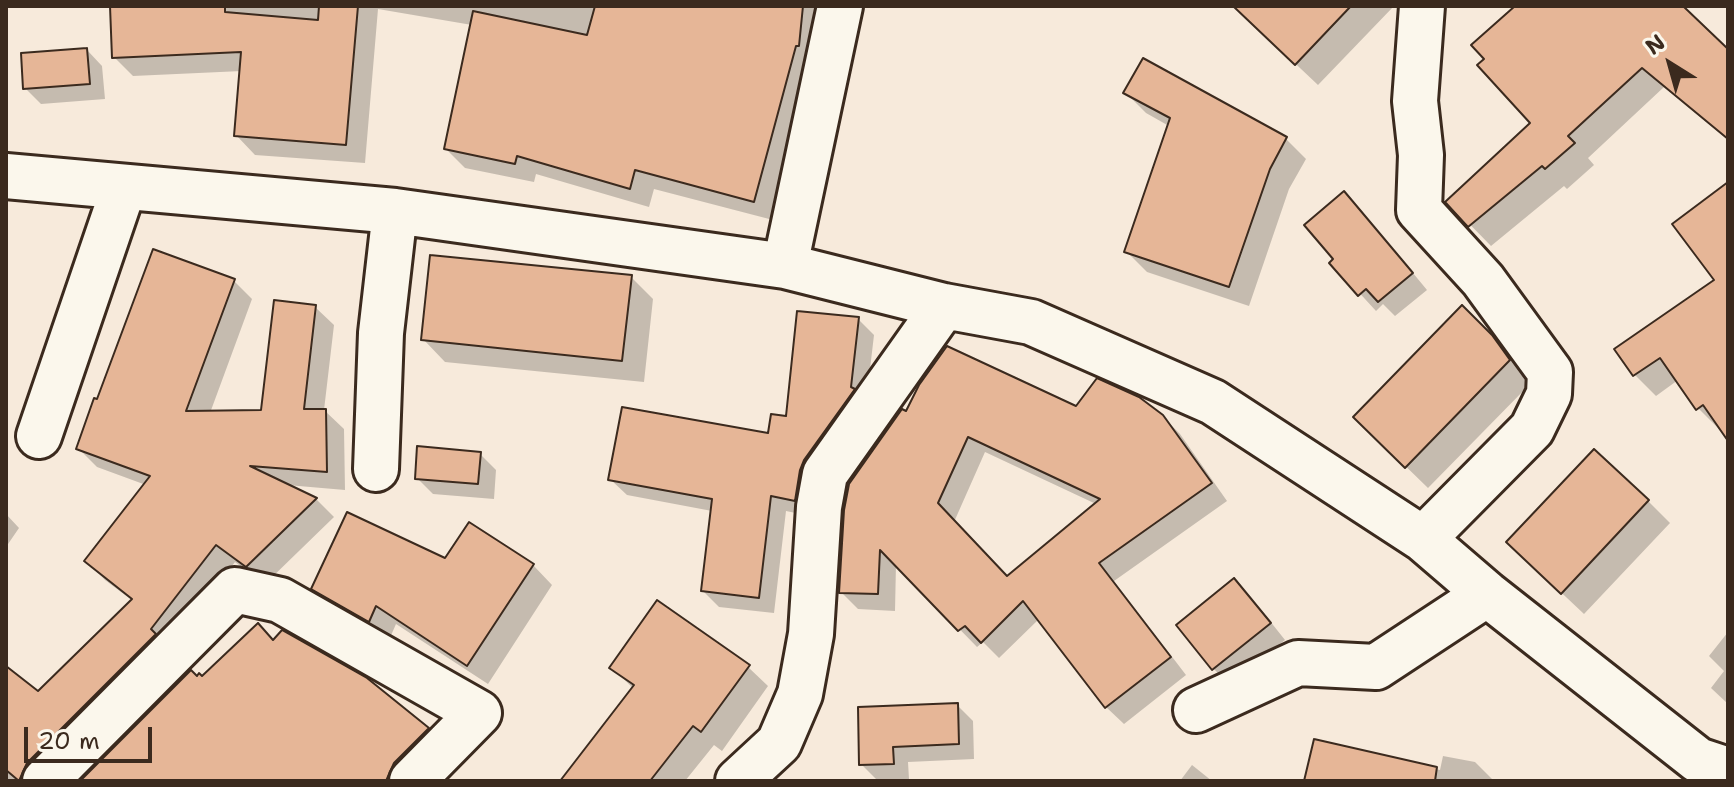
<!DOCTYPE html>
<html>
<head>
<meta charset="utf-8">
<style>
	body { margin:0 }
	#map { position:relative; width:1734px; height:787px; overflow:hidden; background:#f7eadb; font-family:"Shantell Sans",sans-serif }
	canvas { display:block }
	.frame { position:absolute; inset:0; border:8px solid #3b2a1e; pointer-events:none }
	.north { position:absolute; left:1630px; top:24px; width:80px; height:80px; -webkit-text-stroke:6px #fbf7ec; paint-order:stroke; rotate:323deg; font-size:22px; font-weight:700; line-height:32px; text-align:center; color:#3b2a1e }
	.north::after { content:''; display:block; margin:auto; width:28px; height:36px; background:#3b2a1e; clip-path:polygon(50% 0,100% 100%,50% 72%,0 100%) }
	.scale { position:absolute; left:24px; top:727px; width:128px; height:36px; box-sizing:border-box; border:4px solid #3b2a1e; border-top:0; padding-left:10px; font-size:24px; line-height:28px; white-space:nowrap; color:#3b2a1e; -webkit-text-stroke:6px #fbf7ec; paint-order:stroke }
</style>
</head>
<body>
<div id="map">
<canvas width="1734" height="787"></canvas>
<div class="frame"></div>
<div class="north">N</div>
<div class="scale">20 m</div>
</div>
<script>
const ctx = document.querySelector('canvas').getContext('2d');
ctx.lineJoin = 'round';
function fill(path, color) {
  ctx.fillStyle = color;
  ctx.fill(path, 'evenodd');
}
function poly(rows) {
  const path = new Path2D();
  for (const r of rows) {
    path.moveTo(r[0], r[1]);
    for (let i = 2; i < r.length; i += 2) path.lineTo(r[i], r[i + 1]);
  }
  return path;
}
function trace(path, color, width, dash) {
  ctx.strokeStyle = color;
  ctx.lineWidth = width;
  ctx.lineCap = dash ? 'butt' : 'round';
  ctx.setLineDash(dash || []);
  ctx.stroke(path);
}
fill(poly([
	[112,6,825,6,773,220,654,189,649,207,536,174,534,182,465,168,446,149,472,25,378,9,365,163,255,155,236,135,242,71,133,76,114,57],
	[1249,6,1394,6,1318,85,1264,34],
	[1518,6,1680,6,1728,52,1728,140,1664,87,1588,158,1594,165,1567,189,1564,186,1491,246,1448,202,1532,123,1487,59],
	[87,50,102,66,105,99,41,104,25,88],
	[1126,93,1286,139,1306,159,1289,189,1249,306,1147,272,1127,252,1169,126,1146,113],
	[1728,184,1728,437,1721,427,1719,429,1698,408,1678,380,1656,396,1635,375,1717,280],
	[1344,193,1360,209,1427,290,1395,316,1383,304,1376,311,1332,263,1336,259],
	[631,277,653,299,644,382,445,362,423,339],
	[233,280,252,299,210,413,263,412,315,307,334,325,324,410,344,429,345,490,287,485,316,499,334,517,265,584,235,562,168,649,47,781,6,781,6,668,38,694,133,601,105,580,87,561,146,485,97,467,78,448],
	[1462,308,1514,360,1531,383,1428,488,1355,417],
	[858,319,874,335,866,403,810,516,786,511,774,613,719,607,703,591,712,511,627,495,611,480,770,435,788,419],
	[1077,408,1162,416,1180,434,1227,501,1114,581,1186,675,1124,724,1106,707,1039,619,999,658,983,642,977,647,896,564,895,611,858,609,841,592,902,412],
	[985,452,1096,504,1007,578,954,522],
	[480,454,496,470,494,499,433,494,417,478],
	[1648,501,1670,523,1584,614,1531,564],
	[6,514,19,528,6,547],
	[446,560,533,565,552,585,488,684,396,624,389,640,334,608,314,589],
	[1234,581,1250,596,1285,640,1229,685,1214,669,1179,626],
	[1728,632,1728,704,1711,688,1724,671,1709,656],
	[274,642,427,729,446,748,414,781,83,781,202,678],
	[748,667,768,686,722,751,714,745,685,781,562,781,634,689,612,668],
	[957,705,973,721,974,759,908,762,909,779,877,780,861,764],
	[1341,747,1440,770,1443,756,1475,762,1494,781,1334,781],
	[1192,765,1212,781,1180,781]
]), '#0003');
const building = poly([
	[110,6,225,6,225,12,318,20,319,6,358,6,346,145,234,136,241,52,112,58,110,6],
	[595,6,803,6,799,46,796,46,754,202,635,170,630,189,517,156,515,164,444,149,473,11,587,35,595,6],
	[1233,6,1351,6,1295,65,1233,6],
	[1515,6,1683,6,1728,49,1728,139,1642,68,1568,136,1575,143,1545,169,1542,166,1468,227,1445,202,1530,123,1477,65,1484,59,1471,45,1515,6],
	[87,48,90,84,23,89,21,53,87,48],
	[1143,58,1287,137,1270,169,1229,287,1124,252,1170,118,1123,93,1143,58],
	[1728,182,1728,441,1703,405,1696,410,1660,358,1633,376,1614,349,1714,280,1672,224,1728,182],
	[1344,191,1413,273,1378,302,1366,289,1358,296,1329,263,1333,259,1304,225,1344,191],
	[153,249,235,279,186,411,261,410,274,300,316,305,304,409,326,409,327,472,250,466,317,498,246,567,216,545,151,629,156,634,27,763,19,781,6,770,6,666,38,691,132,599,84,561,150,476,76,449,94,398,97,399,153,249],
	[430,255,632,275,622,361,421,340,430,255],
	[1462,305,1492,335,1510,360,1405,468,1353,417,1462,305],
	[797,311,859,317,851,387,855,389,804,460,800,470,795,501,771,496,759,598,701,591,712,499,608,480,622,407,768,433,771,414,786,416,797,311],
	[947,346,1076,406,1097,378,1139,397,1163,415,1212,483,1099,563,1171,657,1105,708,1023,601,981,643,965,626,958,631,880,550,878,594,839,593,844,510,849,484,902,409,906,411,919,385,947,346],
	[968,437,1100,499,1007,576,938,503,968,437],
	[417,446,481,452,478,484,415,479,417,446],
	[1594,449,1649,500,1561,594,1506,542,1594,449],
	[347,512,445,558,469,522,534,564,467,666,376,606,369,622,311,589,347,512],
	[1234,578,1271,623,1212,670,1176,625,1234,578],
	[657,600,750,665,701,732,693,726,650,781,560,781,634,685,609,668,657,600],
	[258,623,273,640,282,630,367,678,429,728,394,763,386,781,80,781,191,670,197,676,199,673,202,676,258,623],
	[958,703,959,744,893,747,894,764,859,765,858,707,958,703],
	[1314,739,1437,767,1435,781,1304,781,1314,739]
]);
fill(building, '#e6b697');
trace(building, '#3b2a1e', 2);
const street = poly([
	[1422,6,1415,101,1421,155,1419,210,1483,280,1550,372,1549,394,1532,429,1423,539],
	[6,176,395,211,785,266,944,306,1031,322,1213,402,1423,539,1487,594,1698,760,1728,770],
	[785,266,840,6],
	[39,436,124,187],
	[376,469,381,333,395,211],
	[1196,710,1298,663,1376,667,1487,594],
	[45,781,235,590,280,600,479,713,412,781],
	[738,781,779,743,800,694,811,634,819,507,825,474,944,306]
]);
trace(street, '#3b2a1e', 50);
trace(street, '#fbf7ec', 44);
</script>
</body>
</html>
